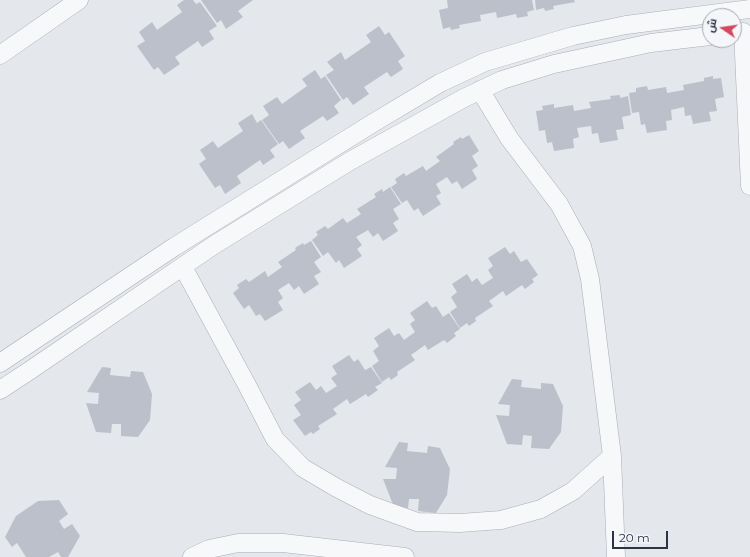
<!DOCTYPE html>
<html>
<head>
<meta charset="utf-8">
<style>
	body { margin:0 }
	#map { position:relative; width:750px; height:557px; overflow:hidden; background:#e4e7ec; font-family:Montserrat,Cairo,sans-serif }
	canvas { display:block }
	.north { position:absolute; left:702px; top:8px; width:40px; height:40px; box-sizing:border-box; background:#f4f6f9; border:1px solid #a4a8b1; border-radius:50%; rotate:283deg; font-size:11px; font-weight:700; line-height:16px; text-align:center; color:#2b3445 }
	.north::after { content:''; display:block; margin:auto; width:14px; height:18px; background:#d1495b; clip-path:polygon(50% 0,100% 100%,50% 72%,0 100%) }
	.scale { position:absolute; left:612px; top:531px; width:56px; height:18px; box-sizing:border-box; border:2px solid #2b3445; border-top:0; padding-left:5px; font-size:12px; line-height:14px; white-space:nowrap; color:#2b3445; -webkit-text-stroke:3px #f4f6f9; paint-order:stroke }
</style>
</head>
<body>
<div id="map">
<canvas width="750" height="557"></canvas>
<div class="north">ش</div>
<div class="scale">20 m</div>
</div>
<script>
const ctx = document.querySelector('canvas').getContext('2d');
ctx.lineJoin = 'round';
function fill(path, color) {
  ctx.fillStyle = color;
  ctx.fill(path, 'evenodd');
}
function poly(rows) {
  const path = new Path2D();
  for (const r of rows) {
    path.moveTo(r[0], r[1]);
    for (let i = 2; i < r.length; i += 2) path.lineTo(r[i], r[i + 1]);
  }
  return path;
}
function trace(path, color, width, dash) {
  ctx.strokeStyle = color;
  ctx.lineWidth = width;
  ctx.lineCap = dash ? 'butt' : 'round';
  ctx.setLineDash(dash || []);
  ctx.stroke(path);
}
fill(poly([
	[184,0,193,0,196,4,200,2,217,26,209,31,214,39,202,47,198,41,175,57,180,64,164,75,158,67,154,70,137,46,145,41,139,32,152,22,157,30,182,12,177,5],
	[201,0,253,0,238,11,243,17,226,29,221,20,217,23],
	[447,0,532,0,534,10,527,12,528,16,517,18,516,14,497,18,496,12,480,15,481,21,459,25,460,28,451,30,450,27,443,29,439,10,448,8],
	[535,0,574,0,575,2,553,6,554,9,545,11,544,8,536,10],
	[379,26,385,35,389,32,405,56,398,61,403,69,391,77,387,72,364,87,369,94,353,105,347,97,343,100,326,75,334,70,327,62,341,52,345,60,371,42,366,35],
	[315,70,321,79,325,76,341,100,334,106,339,113,327,121,323,116,300,131,305,138,289,149,283,141,279,144,262,120,269,115,263,106,277,97,282,104,307,86,302,79],
	[713,76,713,79,721,78,724,97,715,99,717,111,709,112,711,121,693,124,691,115,685,116,684,107,671,110,672,120,666,121,667,130,647,133,645,124,641,125,639,112,632,113,629,93,636,92,636,88,647,86,648,90,666,87,667,93,684,90,683,85,704,81,704,78],
	[620,95,620,98,628,96,631,115,622,117,624,129,616,130,618,140,600,143,598,133,592,134,591,126,577,128,579,137,573,139,574,148,554,151,552,142,547,143,545,130,539,131,536,111,543,110,542,106,554,104,554,108,573,105,574,111,591,108,589,102,611,99,610,96],
	[252,114,257,123,261,120,278,144,270,150,275,157,263,165,260,160,237,176,241,183,225,194,220,185,215,188,199,164,206,159,200,150,213,141,218,148,243,131,238,123],
	[469,135,479,151,472,156,478,166,472,170,477,179,462,189,457,181,452,184,447,177,436,184,441,193,436,196,441,204,423,216,418,208,414,211,407,200,402,203,391,187,397,183,395,179,404,173,406,176,423,166,426,171,440,161,436,157,454,144,453,142,461,137,462,139],
	[390,187,401,204,393,209,399,219,393,223,398,231,383,241,378,233,373,237,368,230,356,237,362,245,357,249,362,256,344,268,339,260,336,263,328,252,323,256,312,240,318,235,316,232,325,226,328,229,343,218,347,223,361,214,357,209,376,197,374,194,382,189,383,192],
	[311,241,321,257,314,262,321,272,314,276,319,284,304,294,299,286,294,290,289,283,278,290,283,298,278,302,283,310,265,321,260,314,256,316,249,305,244,309,233,293,239,288,237,285,246,279,249,282,265,271,268,277,282,267,278,262,296,250,295,248,303,243,304,245],
	[505,247,510,254,514,251,521,262,527,259,538,275,532,279,534,282,525,289,522,285,506,296,503,291,489,301,493,306,475,318,476,321,469,326,467,323,460,328,450,312,457,307,451,297,457,292,452,284,467,274,472,282,477,278,482,285,493,278,488,270,493,266,488,258],
	[427,301,432,308,436,306,443,317,449,313,460,329,454,333,456,336,447,343,444,340,428,350,425,345,411,355,415,360,397,372,398,375,391,380,389,377,382,382,372,366,379,361,373,351,379,346,374,338,389,328,394,336,399,333,404,340,415,332,410,324,415,320,410,313],
	[349,355,354,362,358,359,365,370,371,367,382,383,375,387,378,390,368,397,366,394,350,404,347,399,333,409,337,414,318,426,320,429,313,434,311,432,305,436,293,420,301,415,294,405,301,400,295,392,310,382,316,390,321,386,326,393,337,386,331,378,337,374,332,366],
	[102,367,111,368,110,375,130,377,131,371,143,372,152,394,150,420,138,437,121,436,121,424,112,424,111,433,96,432,86,403,98,404,99,393,87,392],
	[512,379,522,380,521,387,541,389,541,383,553,384,563,406,561,432,549,449,531,448,532,436,523,435,522,445,507,444,496,415,509,416,510,405,498,404],
	[399,442,408,443,407,451,427,453,428,446,440,448,450,469,447,495,436,513,418,511,419,499,409,499,408,508,394,507,383,479,396,479,397,468,385,467],
	[59,500,68,514,59,521,64,529,72,524,80,536,68,557,61,557,58,552,49,557,26,557,17,543,12,547,5,537,16,516,38,501]
]), '#bbc0ca');
const minor = poly([
	[743,32,750,186],
	[0,55,79,0],
	[480,90,509,138,559,204,582,246,590,279,612,456,616,557],
	[183,267,248,387,275,439,303,468,337,488,370,505,417,522,460,523,501,520,541,509,573,491,612,456],
	[0,363,174,247,373,123,440,83,485,62,573,36,626,25,750,9],
	[0,390,29,371,214,245,350,161,464,98,502,80,554,64,651,43,710,36],
	[192,557,209,549,238,543,283,543,405,557]
]);
trace(minor, '#a9aeb7', 19);
trace(minor, '#f7f8fa', 18);
</script>
</body>
</html>
